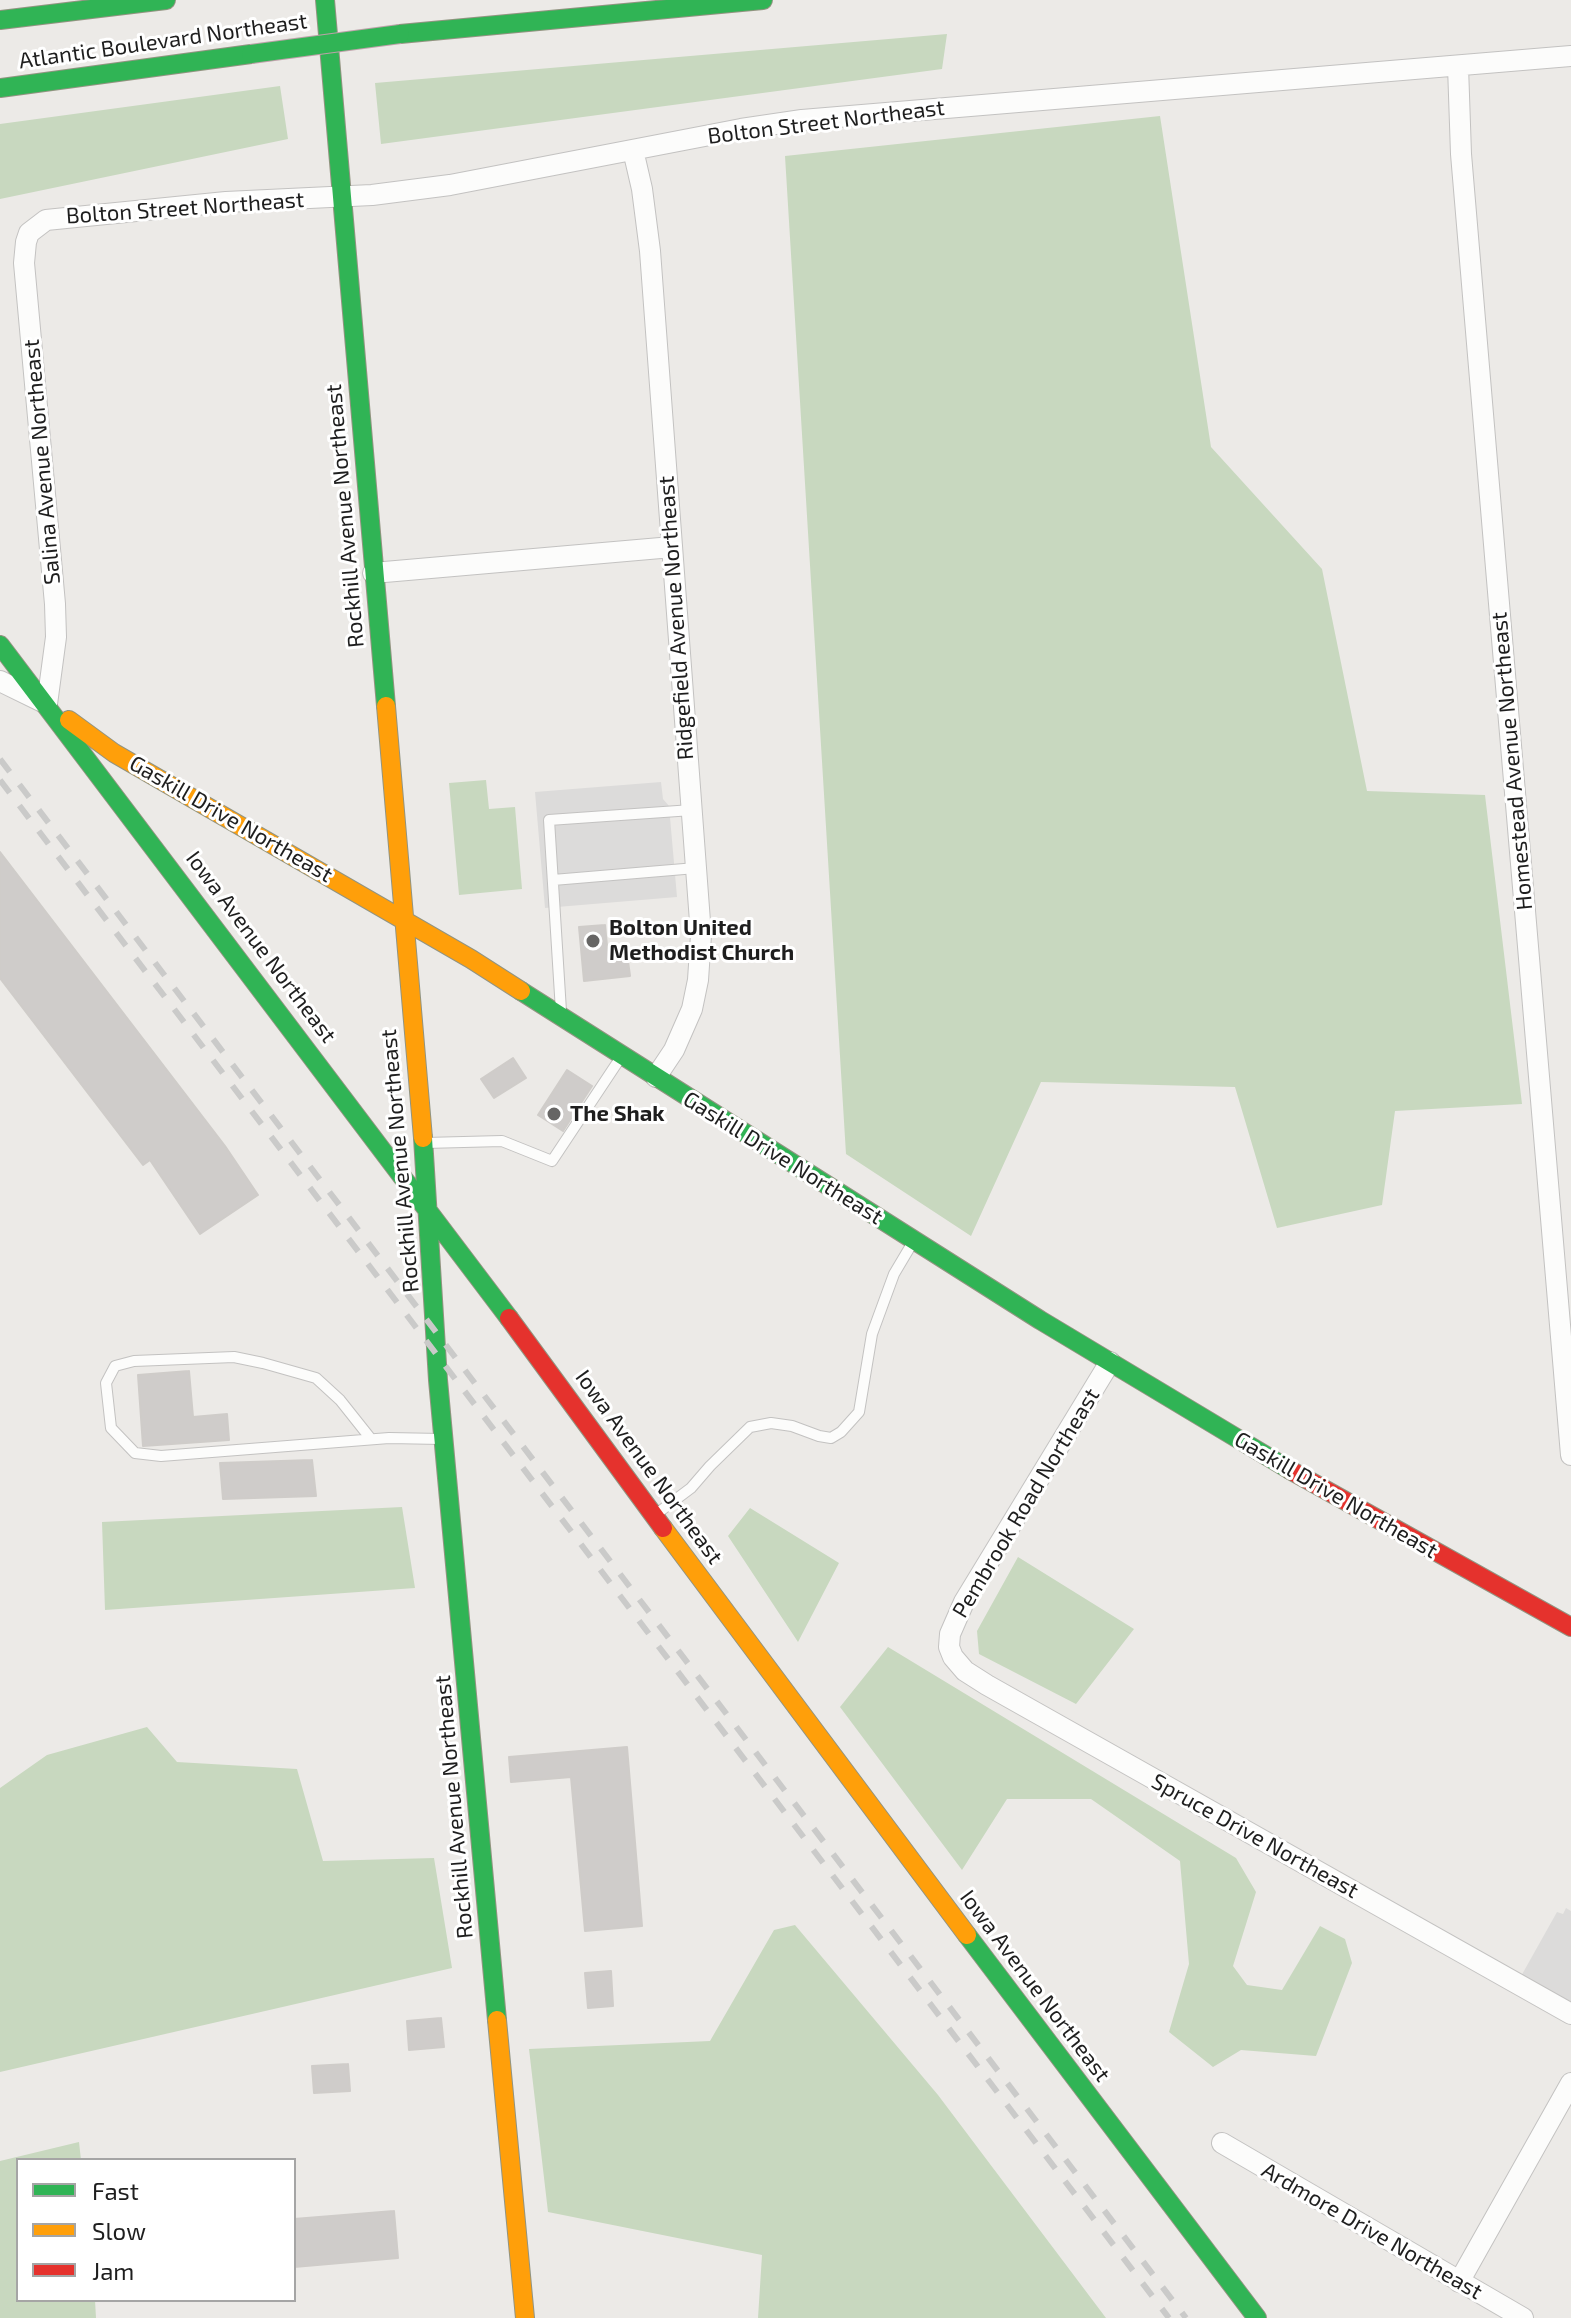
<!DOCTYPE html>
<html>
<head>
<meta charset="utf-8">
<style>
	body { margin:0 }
	#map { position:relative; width:1571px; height:2318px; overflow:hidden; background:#eceae7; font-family:"Exo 2",sans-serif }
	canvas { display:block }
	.legend { position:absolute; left:16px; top:2158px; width:280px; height:144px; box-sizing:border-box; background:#fff; border:2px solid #a5a5a5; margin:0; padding:10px 14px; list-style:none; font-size:24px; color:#1e1e1e }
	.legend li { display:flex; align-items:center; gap:16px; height:40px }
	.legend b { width:40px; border:2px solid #a5a5a5 }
</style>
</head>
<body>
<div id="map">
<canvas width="1571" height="2318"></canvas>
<ul class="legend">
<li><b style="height:10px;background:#30b455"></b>Fast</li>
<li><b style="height:10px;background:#ff9f0a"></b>Slow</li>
<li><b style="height:10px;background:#e5322d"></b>Jam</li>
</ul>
</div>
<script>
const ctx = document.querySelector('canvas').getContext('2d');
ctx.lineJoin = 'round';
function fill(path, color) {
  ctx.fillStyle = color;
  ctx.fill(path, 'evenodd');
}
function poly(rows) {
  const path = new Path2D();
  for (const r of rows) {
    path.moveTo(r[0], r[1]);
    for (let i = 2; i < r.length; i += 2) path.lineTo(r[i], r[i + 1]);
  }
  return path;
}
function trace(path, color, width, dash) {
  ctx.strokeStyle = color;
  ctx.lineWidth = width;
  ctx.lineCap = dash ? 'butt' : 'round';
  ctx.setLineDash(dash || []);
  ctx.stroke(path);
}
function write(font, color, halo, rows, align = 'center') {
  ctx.font = font + ' "Exo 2",sans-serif';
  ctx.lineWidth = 6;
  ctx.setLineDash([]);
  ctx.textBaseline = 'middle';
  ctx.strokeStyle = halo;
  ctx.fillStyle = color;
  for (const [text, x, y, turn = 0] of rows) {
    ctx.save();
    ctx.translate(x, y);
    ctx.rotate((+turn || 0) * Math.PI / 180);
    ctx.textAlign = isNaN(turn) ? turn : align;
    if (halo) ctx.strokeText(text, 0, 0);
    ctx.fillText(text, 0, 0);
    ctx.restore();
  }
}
fill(poly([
	[947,34,942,69,381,144,375,83],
	[280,86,288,139,0,199,0,124],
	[1160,116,1211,447,1322,569,1367,791,1485,795,1522,1104,1395,1111,1382,1205,1277,1228,1235,1087,1041,1082,971,1236,846,1154,785,156],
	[486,780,489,809,515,807,522,889,459,895,449,783],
	[402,1507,415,1588,105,1610,102,1522],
	[750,1508,839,1563,798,1642,728,1536],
	[1018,1557,1134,1629,1076,1704,979,1654,977,1631],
	[888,1647,1236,1858,1256,1892,1233,1966,1247,1985,1282,1990,1320,1926,1345,1939,1352,1963,1316,2056,1241,2050,1213,2067,1169,2032,1189,1964,1180,1861,1091,1799,1007,1799,962,1870,840,1707],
	[147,1727,177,1762,297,1769,323,1861,434,1858,452,1968,0,2072,0,1788,47,1755],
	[795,1925,938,2095,1106,2318,758,2318,762,2255,548,2212,529,2049,710,2041,774,1930],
	[79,2142,81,2160,18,2160,18,2300,95,2300,96,2318,0,2318,0,2161]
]), '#c8d8bf');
fill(poly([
	[661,782,663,799,669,806,677,897,545,908,535,792],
	[1566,1908,1571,1911,1571,2007,1520,1978,1557,1912,1563,1914]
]), '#dcdbda');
const building = poly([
	[0,852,225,1146,258,1195,200,1234,150,1160,143,1165,0,978,0,852],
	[605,925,608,956,627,954,630,976,584,981,579,927,605,925],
	[513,1058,526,1078,494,1098,481,1079,513,1058],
	[567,1070,592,1086,563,1131,538,1115,567,1070],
	[189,1371,193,1417,227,1414,229,1440,143,1446,138,1375,189,1371],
	[312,1460,316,1496,223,1499,220,1463,312,1460],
	[627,1747,642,1926,585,1931,571,1777,511,1782,509,1757,627,1747],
	[611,1971,613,2006,588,2008,585,1973,611,1971],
	[441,2018,444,2047,409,2050,407,2021,441,2018],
	[348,2064,350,2091,314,2093,312,2066,348,2064],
	[394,2211,398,2258,294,2267,294,2219,394,2211]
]);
fill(building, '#cfccca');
trace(building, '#cfccc9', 2);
const lane = poly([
	[553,880,696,868],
	[561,1011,549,820,692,810],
	[425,1143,502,1141,552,1161,621,1057],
	[371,1439,340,1400,316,1378,263,1363,234,1357,134,1361,115,1366,106,1383,111,1428,135,1453,161,1456,389,1438,441,1439],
	[655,1515,691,1488,710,1466,750,1427,771,1423,792,1426,819,1436,831,1438,841,1432,859,1412,872,1334,894,1274,913,1242]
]);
const street = poly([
	[1458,66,1461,154,1571,1455],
	[633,150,642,189,650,251,701,935,698,980,692,1009,674,1050,656,1077],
	[373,573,672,547],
	[0,681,47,704,56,637,55,604,24,263,26,242,29,233,46,220,226,202,372,195,450,185,741,129,802,120,1571,56],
	[1110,1362,964,1602,950,1634,949,1647,953,1657,965,1671,987,1685,1571,2014],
	[1222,2143,1523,2318],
	[1459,2282,1571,2083]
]);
const fast = poly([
	[325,0,386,706],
	[0,20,166,0],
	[400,34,763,0],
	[0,88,251,54],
	[0,645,509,1318],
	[521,991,1040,1320,1290,1470],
	[423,1138,438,1380,497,2020],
	[967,1935,1257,2318]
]);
const slow = poly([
	[386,706,423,1138],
	[69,720,114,753,471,959,521,991],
	[663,1528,967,1935],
	[497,2020,525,2318]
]);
const jam = poly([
	[509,1318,663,1528],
	[1290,1470,1571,1627]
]);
trace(lane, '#c3c2c1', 12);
trace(street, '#c3c2c1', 22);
trace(fast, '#929481', 20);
trace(slow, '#929481', 20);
trace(jam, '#929481', 20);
trace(lane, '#fcfcfb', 10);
trace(street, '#fcfcfb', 20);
trace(fast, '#30b455', 18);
trace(slow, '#ff9f0a', 18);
trace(jam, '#e5322d', 18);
trace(poly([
	[0,759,1186,2318],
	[0,780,1169,2318]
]), '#cacac9', 6, [16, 16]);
const fastBridge = poly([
	[251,54,400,34]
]);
trace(fastBridge, '#bea1a9', 20, []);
trace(fastBridge, '#30b455', 18);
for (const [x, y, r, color] of [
	[593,941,8,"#666564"],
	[554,1114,8,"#666564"]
]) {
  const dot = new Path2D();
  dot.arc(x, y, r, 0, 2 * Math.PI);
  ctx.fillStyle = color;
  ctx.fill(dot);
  trace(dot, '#fff', 3);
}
write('22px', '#1e1e1e', '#fff', [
	["Atlantic Boulevard Northeast",163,41,-8],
	["Bolton Street Northeast",826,122,-7],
	["Bolton Street Northeast",185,208,-4],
	["Salina Avenue Northeast",42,462,-95],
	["Rockhill Avenue Northeast",345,516,-95],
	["Ridgefield Avenue Northeast",676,618,-94],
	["Homestead Avenue Northeast",1512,761,-95],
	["Gaskill Drive Northeast",231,819,30],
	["Iowa Avenue Northeast",261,947,53],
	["Gaskill Drive Northeast",783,1158,32],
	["Rockhill Avenue Northeast",400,1161,-95],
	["Iowa Avenue Northeast",649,1467,54],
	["Gaskill Drive Northeast",1336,1495,30],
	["Pembrook Road Northeast",1026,1503,-59],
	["Rockhill Avenue Northeast",454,1807,-95],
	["Spruce Drive Northeast",1255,1836,29],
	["Iowa Avenue Northeast",1035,1986,53],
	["Ardmore Drive Northeast",1372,2231,30]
]);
write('bold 22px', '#1e1e1e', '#fff', [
	["Bolton United",609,928],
	["Methodist Church",609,953],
	["The Shak",570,1114]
], 'left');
</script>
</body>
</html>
